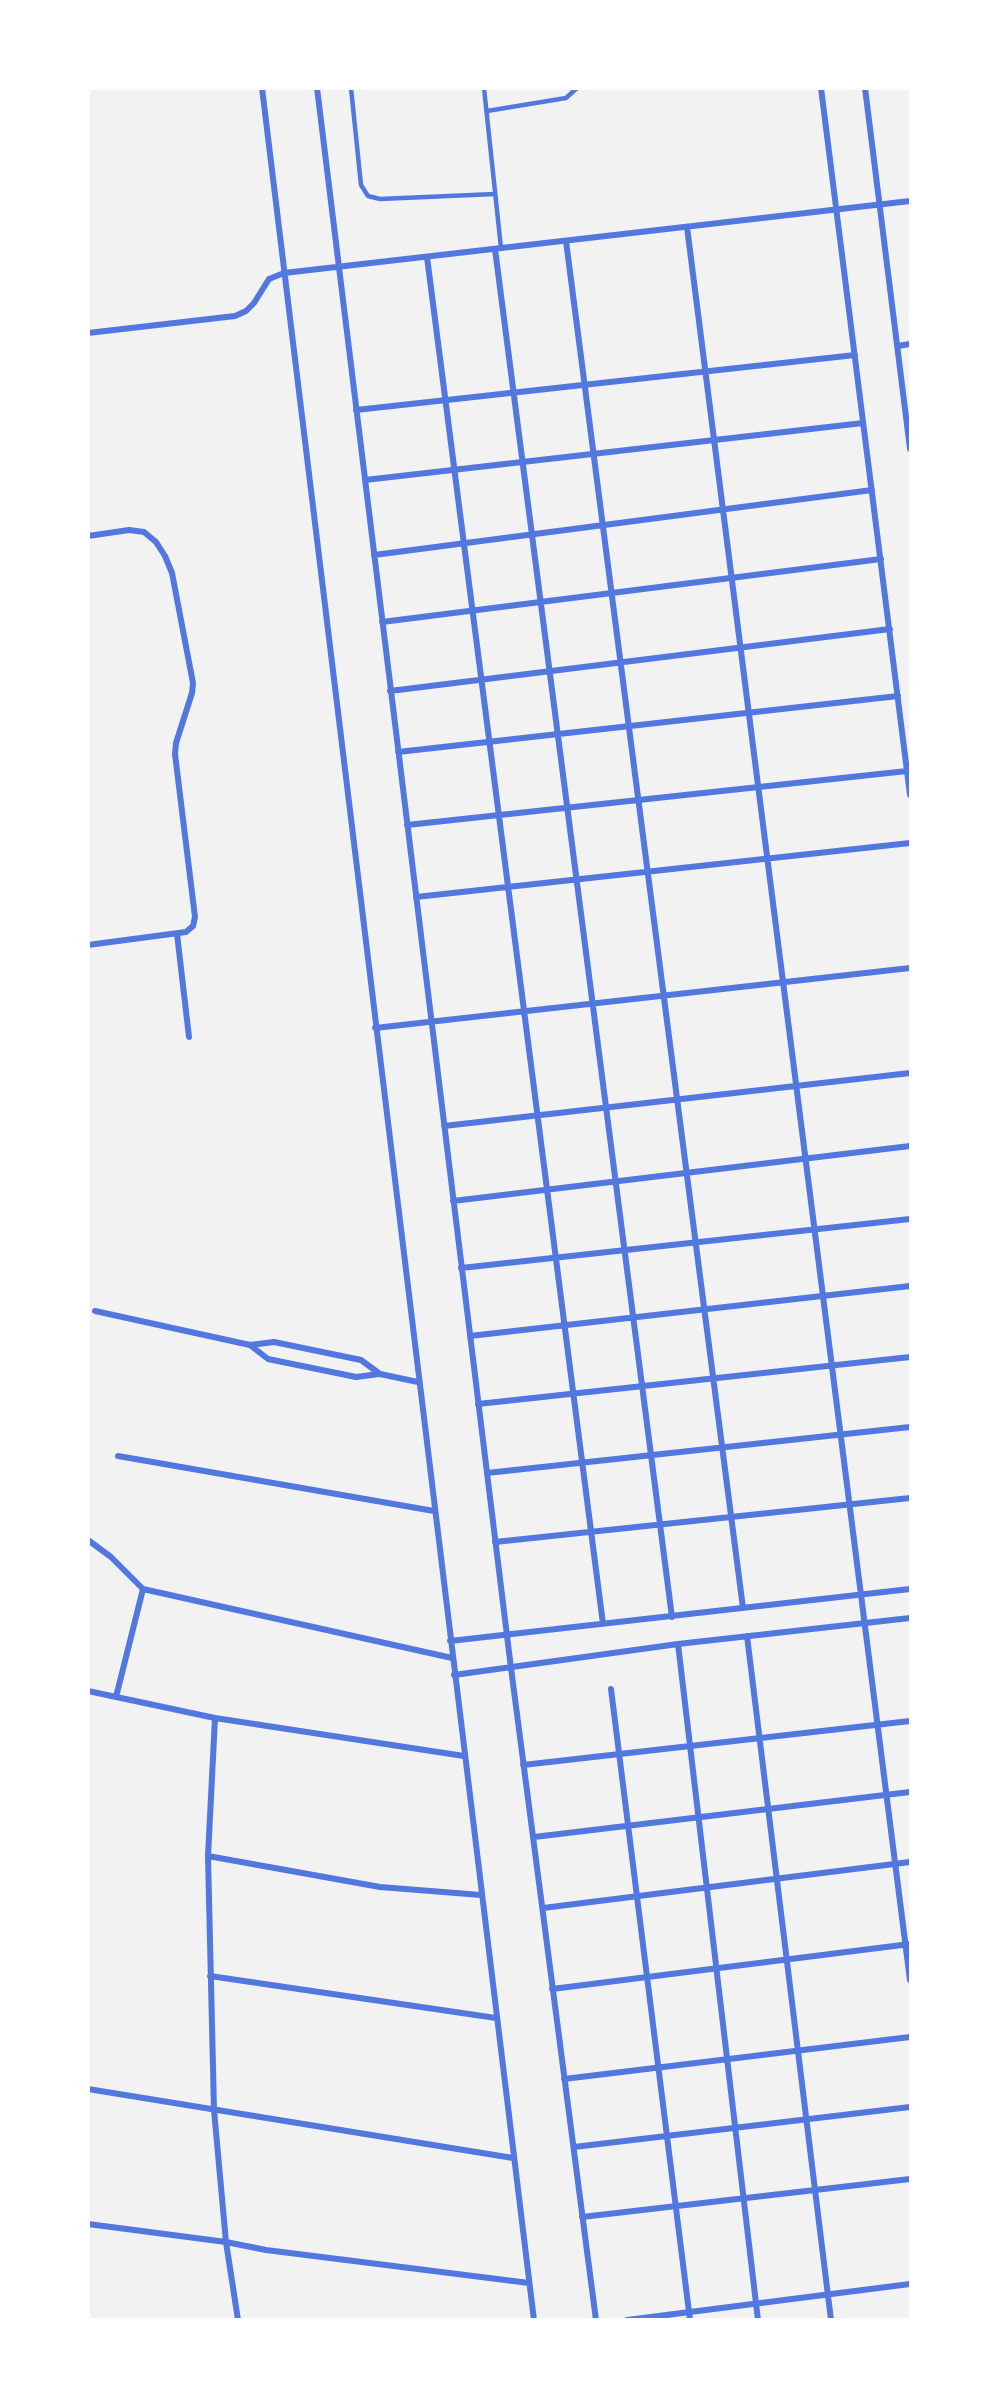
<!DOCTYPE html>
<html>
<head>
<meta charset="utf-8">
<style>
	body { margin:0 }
	#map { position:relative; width:999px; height:2408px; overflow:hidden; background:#f2f2f2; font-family:"Open Sans",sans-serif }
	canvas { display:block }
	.frame { position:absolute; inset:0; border:90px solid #fff; pointer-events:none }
</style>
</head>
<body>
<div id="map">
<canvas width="999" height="2408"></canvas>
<div class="frame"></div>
</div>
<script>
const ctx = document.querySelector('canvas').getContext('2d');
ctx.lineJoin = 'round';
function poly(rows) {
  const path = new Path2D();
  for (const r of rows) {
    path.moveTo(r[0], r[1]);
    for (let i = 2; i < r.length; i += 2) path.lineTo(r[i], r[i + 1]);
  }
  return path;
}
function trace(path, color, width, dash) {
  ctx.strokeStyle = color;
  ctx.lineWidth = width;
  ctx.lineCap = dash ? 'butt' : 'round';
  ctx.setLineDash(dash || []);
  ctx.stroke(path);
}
trace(poly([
	[351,88,361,185,368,196,380,199,495,194],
	[484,88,501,248],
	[487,111,566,98,577,88]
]), '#5277de', 4.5);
trace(poly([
	[262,88,534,2320],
	[317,88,511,1668,596,2320],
	[821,88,910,795],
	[865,88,910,449],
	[687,227,910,1980],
	[566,241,743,1608],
	[495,249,672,1617],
	[427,257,603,1624],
	[88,333,235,316,246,311,254,303,269,279,284,273,910,201],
	[898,346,910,344],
	[356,410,855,355],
	[365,480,863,423],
	[88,536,129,530,144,532,156,542,165,556,172,573,193,683,192,693,176,743,175,754,195,917,193,926,186,932,88,945],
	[374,555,872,490],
	[382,622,881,559],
	[390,691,890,629],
	[398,752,898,696],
	[407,825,907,771],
	[416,897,910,843],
	[177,934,189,1037],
	[375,1028,910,968],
	[444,1126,910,1073],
	[453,1201,910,1146],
	[461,1268,910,1219],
	[95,1311,250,1345,274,1342,361,1360,380,1374,418,1382],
	[470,1336,910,1286],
	[250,1345,268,1359,356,1377,379,1374],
	[478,1404,910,1357],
	[118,1456,434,1511],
	[487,1473,910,1427],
	[88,1540,111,1557,143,1589,452,1658],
	[495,1542,910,1498],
	[747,1636,831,2320],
	[450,1641,910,1589],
	[678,1644,758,2320],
	[454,1675,678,1644,910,1618],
	[611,1689,690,2320],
	[88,1691,215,1718,464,1756],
	[116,1697,143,1589],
	[215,1718,208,1856,214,2110,226,2242,238,2320],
	[523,1765,910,1721],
	[534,1837,910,1792],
	[208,1856,380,1887,481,1895],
	[543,1908,910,1862],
	[210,1976,496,2018],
	[552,1989,910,1944],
	[564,2079,910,2037],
	[88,2089,513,2158],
	[574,2147,910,2107],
	[582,2217,910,2179],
	[88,2224,226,2242,266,2250,529,2283],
	[627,2320,910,2284]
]), '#5277de', 6);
</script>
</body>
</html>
